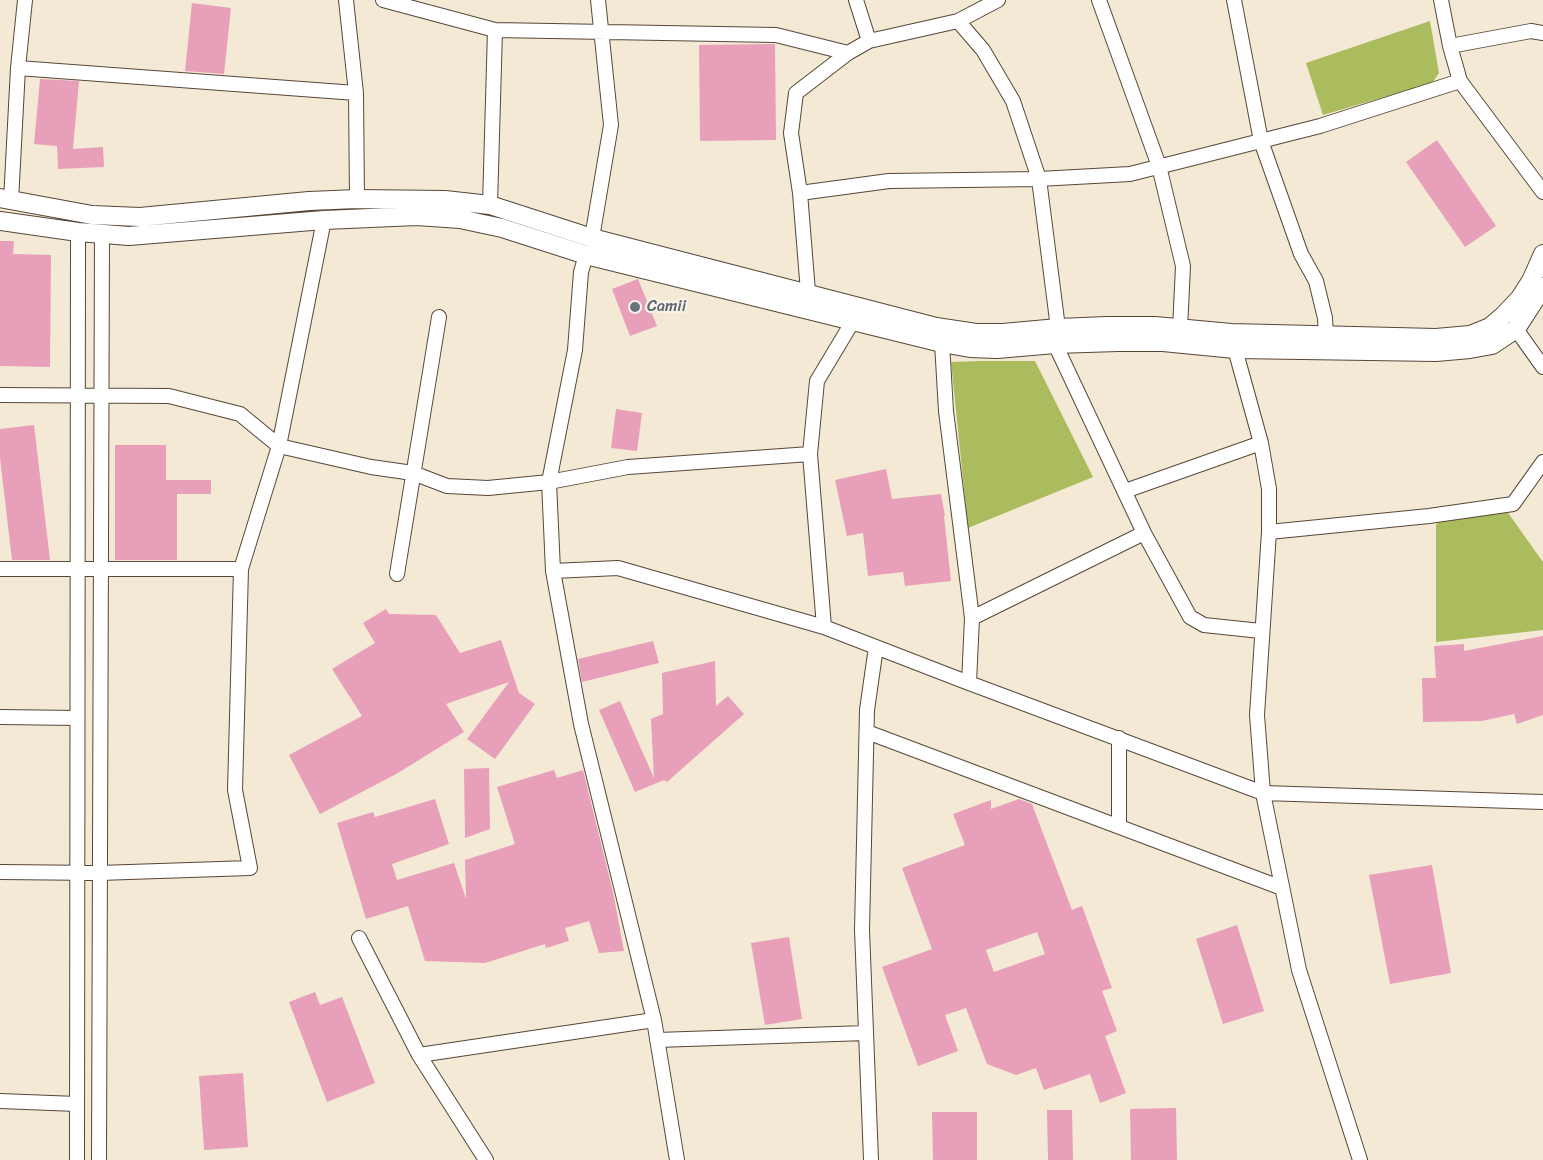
<!DOCTYPE html>
<html>
<head>
<meta charset="utf-8">
<style>
	body { margin:0 }
	canvas { display:block; background:#f4e9d5 }
</style>
</head>
<body>
<canvas width="1543" height="1160"></canvas>
<script>
const ctx = document.querySelector('canvas').getContext('2d');
ctx.lineJoin = 'round';
function fill(path, color) {
  ctx.fillStyle = color;
  ctx.fill(path, 'evenodd');
}
function poly(rows) {
  const path = new Path2D();
  for (const r of rows) {
    path.moveTo(r[0], r[1]);
    for (let i = 2; i < r.length; i += 2) path.lineTo(r[i], r[i + 1]);
  }
  return path;
}
function trace(path, color, width, dash) {
  ctx.strokeStyle = color;
  ctx.lineWidth = width;
  ctx.lineCap = dash ? 'butt' : 'round';
  ctx.setLineDash(dash || []);
  ctx.stroke(path);
}
function write(font, color, halo, rows, align = 'center') {
  ctx.font = font + ' Sriracha,sans-serif';
  ctx.lineWidth = 4.5;
  ctx.setLineDash([]);
  ctx.textBaseline = 'middle';
  ctx.strokeStyle = halo;
  ctx.fillStyle = color;
  for (const [text, x, y, turn = 0] of rows) {
    ctx.save();
    ctx.translate(x, y);
    ctx.rotate((+turn || 0) * Math.PI / 180);
    ctx.textAlign = isNaN(turn) ? turn : align;
    if (halo) ctx.strokeText(text, 0, 0);
    ctx.fillText(text, 0, 0);
    ctx.restore();
  }
}
fill(poly([
	[1430,21,1439,73,1432,83,1323,115,1306,63],
	[980,361,1035,361,1093,477,968,528,951,362],
	[1506,510,1543,562,1543,630,1436,642,1436,525,1440,519]
]), '#abbc5f');
fill(poly([
	[192,3,231,8,224,74,185,71],
	[775,44,776,140,700,141,699,45],
	[40,79,79,81,73,149,103,147,104,167,58,169,57,146,34,144],
	[1437,140,1496,226,1465,247,1406,162],
	[0,241,14,241,13,254,51,255,50,367,0,366],
	[638,279,657,326,630,336,612,289],
	[616,409,642,413,637,451,611,448],
	[34,425,50,560,12,560,0,458,0,429],
	[115,445,166,445,166,480,211,480,211,494,177,494,177,560,115,560],
	[886,469,892,499,941,494,945,516,944,516,951,581,905,586,903,572,868,576,863,533,847,536,835,480],
	[386,609,389,614,436,615,460,653,501,640,519,693,535,704,495,759,467,739,509,682,446,704,464,732,398,773,320,814,289,755,362,716,332,669,375,643,363,623],
	[1543,636,1543,715,1517,724,1514,714,1482,721,1423,722,1422,678,1436,678,1434,646,1464,644,1464,651],
	[653,641,659,663,582,682,578,659],
	[715,661,716,706,728,696,744,714,667,782,664,780,635,792,599,710,620,701,654,778,651,719,663,714,662,673],
	[489,768,490,829,465,838,464,769],
	[554,770,557,778,583,770,613,892,624,951,599,953,589,921,565,928,569,941,546,948,545,944,485,963,425,961,408,906,366,919,337,823,373,812,375,817,435,799,449,844,392,864,397,880,454,863,466,899,465,860,515,844,497,787],
	[1019,799,1032,804,1072,910,1082,906,1112,988,1102,991,1117,1031,1105,1036,1126,1093,1100,1103,1090,1074,1044,1090,1036,1068,1016,1075,987,1064,966,1008,945,1015,958,1051,918,1066,882,967,932,949,902,868,965,845,953,814,991,800,991,809],
	[1037,932,1045,954,994,972,986,950],
	[1432,865,1451,973,1390,984,1369,875],
	[1237,925,1264,1011,1223,1024,1196,939],
	[789,937,802,1019,765,1025,751,943],
	[315,992,320,1005,342,997,375,1083,327,1102,289,1002],
	[243,1073,248,1147,204,1150,199,1076],
	[1176,1108,1177,1160,1131,1160,1130,1109],
	[1047,1110,1072,1110,1073,1160,1048,1160],
	[932,1112,977,1112,977,1160,933,1160]
]), '#e89fb9');
const minor = poly([
	[346,0,356,93,357,199],
	[383,0,495,30,776,35,848,53,869,41,958,21,983,50,1013,101,1039,179,1058,328],
	[856,0,869,41],
	[1099,0,1159,166,1183,266,1180,329],
	[1234,0,1261,141,1301,254,1316,281,1325,318,1326,336],
	[1441,0,1450,46,1460,81,1543,192],
	[958,21,998,0],
	[1450,46,1531,31,1543,33],
	[18,68,356,93],
	[800,193,889,181,1039,179,1130,174,1320,126,1460,81],
	[11,201,18,68,25,0],
	[490,205,495,30],
	[592,238,611,125,598,0],
	[586,255,581,272,575,350,549,482,553,571,618,568,824,627],
	[808,292,800,193,791,133,796,93,848,53],
	[1516,329,1543,367],
	[942,343,946,411,972,618,969,683,1263,793,1543,802],
	[1055,344,1144,533,1190,617,1204,625,1261,631],
	[1235,349,1261,443,1269,489,1269,532,1257,715,1263,793,1299,970,1360,1160],
	[0,395,169,396,240,414,279,446,371,467,413,473,447,486,488,488,549,482,628,467,810,454,817,381,853,321],
	[810,454,824,627,969,683],
	[1125,491,1261,443],
	[1269,532,1429,516,1513,504,1543,462],
	[0,569,241,569],
	[553,571,581,724,654,1020,677,1160],
	[397,574,439,317],
	[972,618,1144,533],
	[0,717,77,718],
	[867,732,1282,888],
	[1119,826,1119,738],
	[0,872,99,873,250,868,235,790,241,569,279,446,324,220],
	[359,938,419,1055,486,1160],
	[657,1040,866,1033],
	[419,1055,654,1020],
	[0,1101,77,1104],
	[77,1160,78,232],
	[99,1160,102,234],
	[871,1160,862,930,867,710,876,647]
]);
const tertiary = poly([
	[0,198,92,215,140,217,309,201,357,199,445,200,490,205,592,238,936,327,976,333,1003,333,1058,328,1107,326,1155,326,1231,333,1436,338,1470,335,1490,327,1504,315,1520,298,1531,281,1543,254],
	[0,221,78,232,129,236,324,220,417,216,460,219,502,228,586,255,942,343,970,348,997,349,1055,344,1118,342,1163,342,1235,349,1436,352,1470,349,1492,345,1516,329,1543,287]
]);
trace(minor, '#574739', 16);
trace(tertiary, '#574739', 20);
trace(minor, '#fff', 14);
trace(tertiary, '#fff', 18);
for (const [x, y, r, color] of [
	[635,307,6,"#6b7280"]
]) {
  const dot = new Path2D();
  dot.arc(x, y, r, 0, 2 * Math.PI);
  ctx.fillStyle = color;
  ctx.fill(dot);
  trace(dot, '#f7f3e8', 2);
}
write('16px', '#5b616d', '#f7f3e8', [
	["Camii",647,307]
], 'left');
</script>
</body>
</html>
